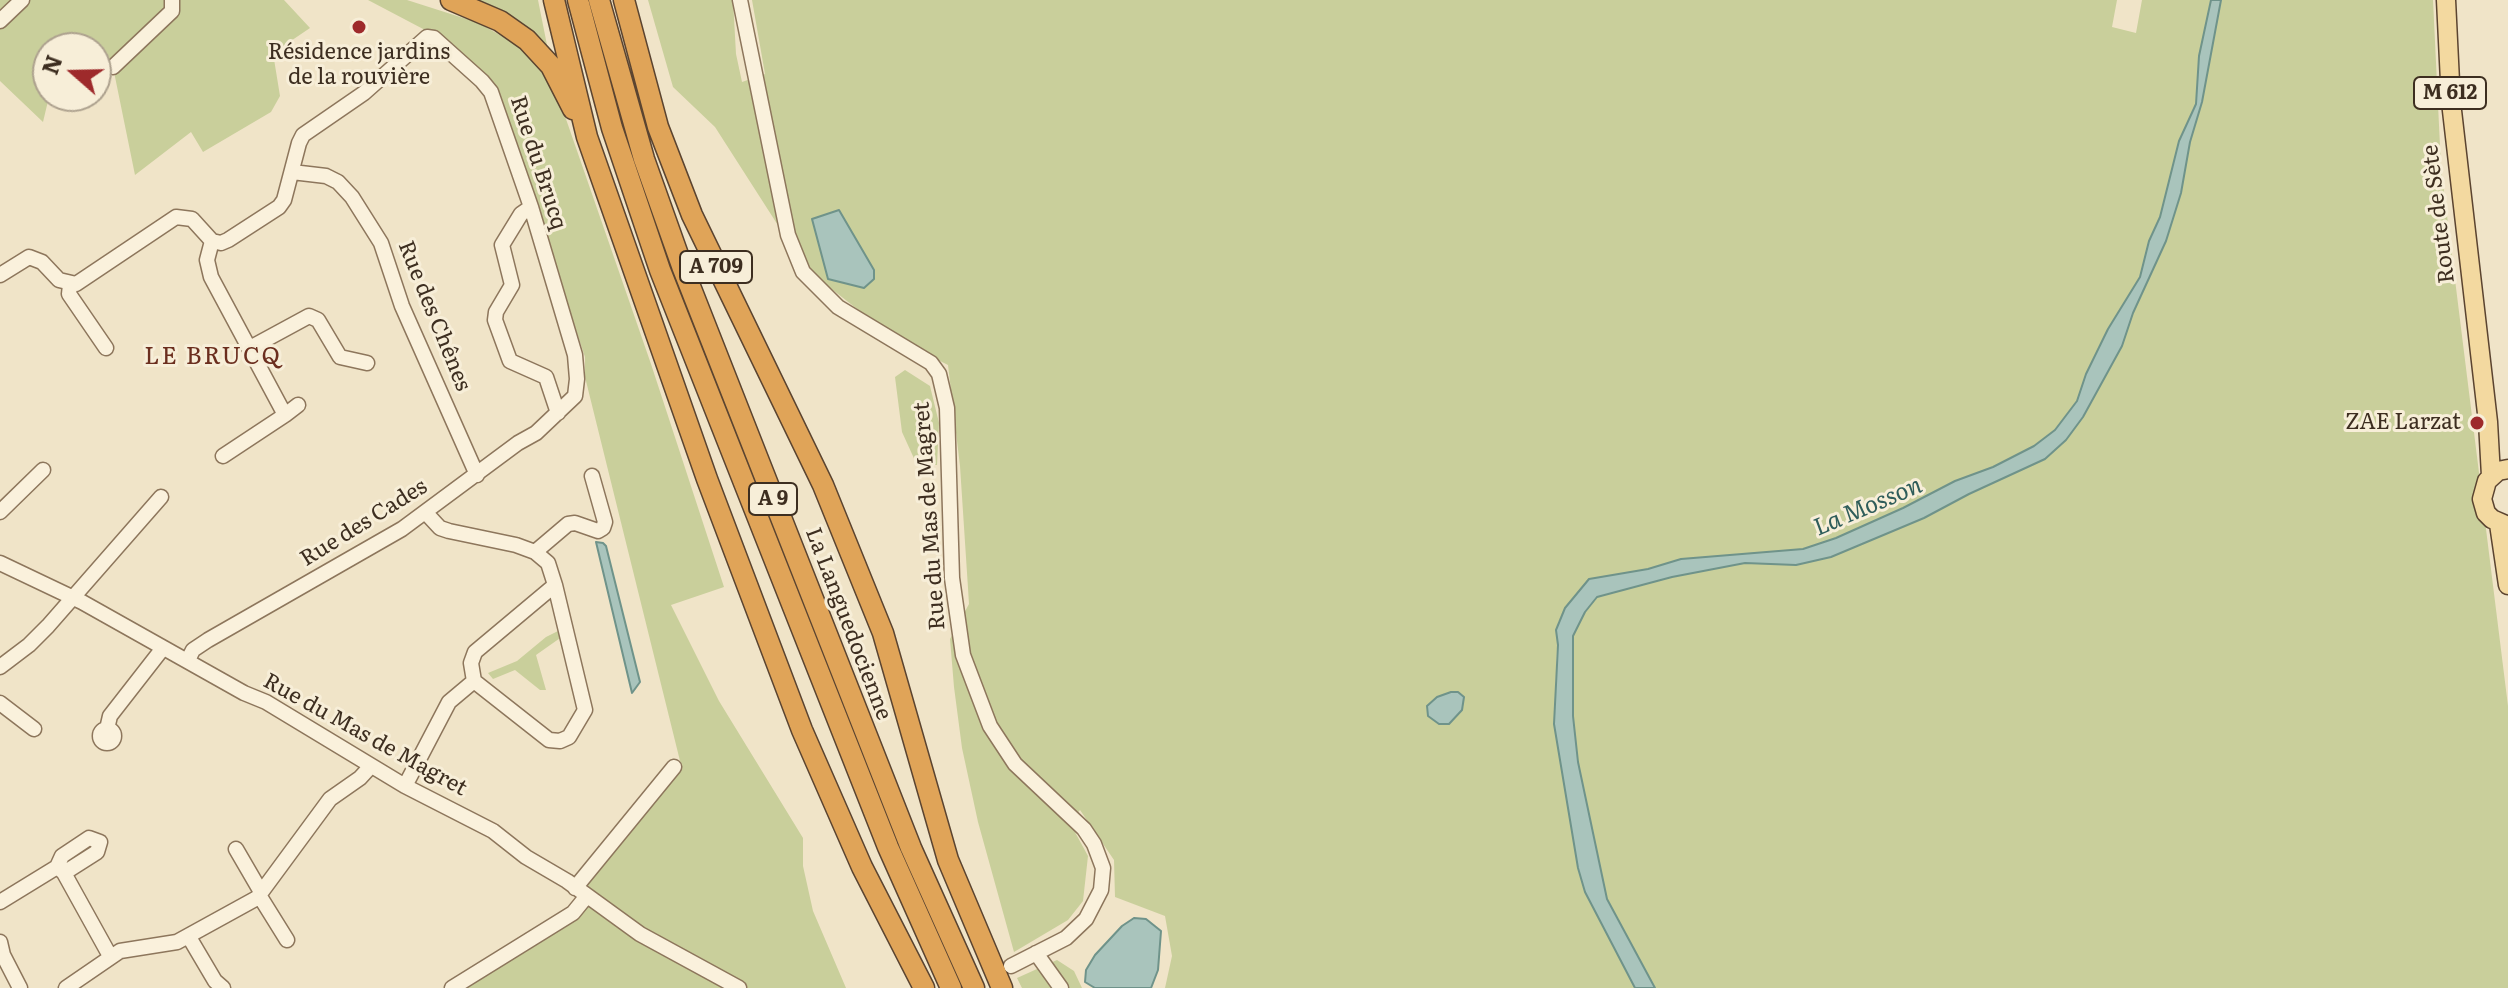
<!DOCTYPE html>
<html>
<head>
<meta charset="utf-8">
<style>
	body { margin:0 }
	#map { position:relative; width:2508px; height:988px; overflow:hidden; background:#f0e4c8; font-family:Literata,serif }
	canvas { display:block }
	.north { position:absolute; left:32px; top:32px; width:80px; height:80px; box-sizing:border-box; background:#f7eed8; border:2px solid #ada18e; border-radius:50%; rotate:290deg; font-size:22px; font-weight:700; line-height:32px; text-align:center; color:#3d2e20 }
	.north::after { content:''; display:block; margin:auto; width:28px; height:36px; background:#9e2a2b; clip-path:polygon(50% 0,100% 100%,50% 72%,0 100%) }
</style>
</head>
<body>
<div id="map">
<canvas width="2508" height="988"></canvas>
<div class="north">N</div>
</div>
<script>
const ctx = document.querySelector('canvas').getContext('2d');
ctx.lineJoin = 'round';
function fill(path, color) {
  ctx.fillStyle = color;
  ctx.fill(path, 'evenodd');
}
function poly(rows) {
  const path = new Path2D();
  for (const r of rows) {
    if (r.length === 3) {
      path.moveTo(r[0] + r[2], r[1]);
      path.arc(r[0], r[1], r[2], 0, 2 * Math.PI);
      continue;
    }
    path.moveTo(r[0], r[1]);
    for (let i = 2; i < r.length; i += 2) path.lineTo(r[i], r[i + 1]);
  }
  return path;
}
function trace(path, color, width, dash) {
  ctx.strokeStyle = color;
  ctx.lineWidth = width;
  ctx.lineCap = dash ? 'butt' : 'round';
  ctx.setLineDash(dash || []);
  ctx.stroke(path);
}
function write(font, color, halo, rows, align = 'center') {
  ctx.font = font + ' Literata,serif';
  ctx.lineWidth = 6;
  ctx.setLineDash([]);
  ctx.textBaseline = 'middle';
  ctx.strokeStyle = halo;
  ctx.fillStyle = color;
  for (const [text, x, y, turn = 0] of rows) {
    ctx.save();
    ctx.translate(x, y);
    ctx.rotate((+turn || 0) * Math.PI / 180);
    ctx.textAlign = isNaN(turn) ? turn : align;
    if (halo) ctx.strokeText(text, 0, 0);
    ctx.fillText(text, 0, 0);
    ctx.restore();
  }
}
fill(poly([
	[0,0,284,0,310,28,273,53,280,96,271,112,203,152,191,132,135,175,113,67,99,61,96,65,96,48,48,48,48,96,53,96,48,101,43,122,0,81],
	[368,0,407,0,479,23,517,45,537,65,558,96,651,364,724,587,671,605,719,701,803,838,803,866,813,911,846,988,458,988,579,912,583,886,682,769,585,377,585,357,508,126,491,86,433,30,425,30],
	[461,0,538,0,549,55],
	[648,0,733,0,736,54,742,82,765,74,752,0,2117,0,2112,27,2136,33,2142,0,2211,0,2199,56,2196,104,2179,141,2160,217,2149,241,2140,277,2108,329,2086,374,2077,401,2055,430,2034,446,1993,467,1955,481,1903,508,1836,538,1803,549,1681,559,1648,569,1590,579,1565,608,1558,623,1554,724,1578,868,1635,988,1165,988,1172,956,1165,916,1115,897,1114,860,1080,810,1070,823,1088,856,1083,901,1068,920,1014,952,978,822,962,748,954,687,950,639,969,604,968,588,960,466,948,365,893,337,806,269,715,127,673,87],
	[2221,0,2433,0,2441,167,2508,706,2508,988,1655,988,1607,899,1578,762,1573,716,1573,636,1585,612,1597,597,1672,577,1745,563,1796,565,1924,518,1969,494,2045,459,2083,417,2122,346,2133,313,2166,241,2181,193,2190,142,2202,102],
	[905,370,930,386,939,423,937,465,917,465,902,432,895,377],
	[560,630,563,636,536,655,546,690,540,690,515,670,493,679,488,673,517,661,546,637],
	[1057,960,1074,971,1082,988,1022,988,1017,978]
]), '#c9cf9b');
const water = poly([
	[2211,0,2221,0,2202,102,2190,142,2181,193,2166,241,2133,313,2122,346,2083,417,2066,440,2045,459,1969,494,1924,518,1831,557,1796,565,1745,563,1672,577,1597,597,1585,612,1573,636,1573,716,1578,762,1607,899,1655,988,1635,988,1585,892,1578,868,1554,724,1558,645,1556,630,1565,608,1589,579,1648,569,1681,559,1803,549,1836,538,1903,508,1955,481,1993,467,2034,446,2055,430,2077,401,2086,374,2108,329,2140,277,2149,241,2160,217,2179,141,2196,104,2199,56,2211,0],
	[839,210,874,270,874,279,864,288,828,279,812,219,839,210],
	[596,542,603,543,606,546,640,682,632,693,596,542],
	[1451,692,1458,692,1464,697,1462,710,1449,724,1439,724,1428,716,1427,706,1437,697,1451,692],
	[1134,918,1146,919,1161,931,1158,970,1151,988,1095,988,1085,982,1086,970,1095,955,1122,926,1134,918]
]);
fill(water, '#a9c4bc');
trace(water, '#6f938a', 2);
const minor = poly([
	[740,0,788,235,803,272,838,307,931,363,939,374,947,408,952,578,963,655,990,726,1015,764,1084,829,1094,844,1103,868,1101,890,1086,919,1066,938,1011,966],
	[0,21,22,0],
	[113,67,172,11,172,0],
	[292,172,326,176,338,182,352,197,381,243,402,306,477,475],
	[531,207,521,214,502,245,512,285,496,312,495,320,510,361,546,377,558,413],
	[212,241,207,260,211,277,285,415,223,456],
	[0,275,29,257,42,262,59,280,76,284,176,217,192,219,212,241,221,243,228,240,279,207,284,200,299,143,303,135,364,93,427,37,434,38,482,81,491,92,531,207,575,355,577,379,575,396,536,433,518,443,402,529,208,640,193,650,188,660],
	[70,285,69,294,106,348],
	[250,348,309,316,318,320,340,357,367,363],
	[285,415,298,405],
	[0,512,43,470],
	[535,552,568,524,575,523,598,531,603,528,605,522,592,476],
	[0,563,82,602,244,693,266,702,405,786,493,831,526,857,567,881,640,934,739,988],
	[0,667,29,645,48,626,161,497],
	[474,681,549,740,560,741,569,737,585,710,555,585],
	[0,703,34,729],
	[107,729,110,716,163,648],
	[107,736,7],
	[405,786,449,702,474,681,471,663,475,652,555,585,548,563,535,552,516,545,449,531,440,528,426,513],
	[236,849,261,892],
	[58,867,64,873,110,956],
	[575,888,674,767],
	[259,895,287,940],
	[0,902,57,867,62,856,89,838,100,842,97,852,64,873],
	[189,937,215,981,223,988],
	[0,942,3,955,20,988],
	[1036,953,1061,988],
	[66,988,120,951,177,942,257,898,330,799,360,778,371,766],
	[452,988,573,913,586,897]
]);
const major = poly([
	[2446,0,2451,102,2488,422,2491,476],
	[2508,469,2498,471,2487,481,2482,499,2486,513,2492,519,2508,526],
	[2499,524,2508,585]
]);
const highway = poly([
	[451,0,500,21,527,40,551,66,573,109],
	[554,0,587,137,707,479,802,730,862,867,924,988],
	[578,0,612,128,660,270,888,847,951,988],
	[599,0,644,159,682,266,911,848,974,988],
	[624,0,658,127,692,215,823,485,883,633,948,860,1002,988]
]);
trace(minor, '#8d765c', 17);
trace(major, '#5b4430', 21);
trace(highway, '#5b4430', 23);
trace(minor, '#faf1dc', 14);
trace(major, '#f3d9a0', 18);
trace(highway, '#e0a458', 20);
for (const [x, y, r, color] of [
	[359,27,8,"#9e2a2b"],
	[2477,423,8,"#9e2a2b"]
]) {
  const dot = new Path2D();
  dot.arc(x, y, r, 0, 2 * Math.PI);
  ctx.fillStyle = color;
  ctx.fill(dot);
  trace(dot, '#f7eed8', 3);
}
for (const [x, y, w] of [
	[2450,93,72],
	[716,267,72],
	[773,499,48]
]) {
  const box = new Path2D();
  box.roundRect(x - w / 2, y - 16, w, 32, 6);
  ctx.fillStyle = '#f7eed8';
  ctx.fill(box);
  trace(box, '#3d2e20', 2);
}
write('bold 20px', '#3d2e20', null, [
	["M 612",2450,93],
	["A 709",716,267],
	["A 9",773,499]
]);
write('22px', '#3d2e20', '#f7eed8', [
	["Résidence jardins",359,53],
	["de la rouvière",359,78],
	["ZAE Larzat",2461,423,"right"]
]);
write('22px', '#3d2e20', '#f7eed8', [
	["Rue du Brucq",538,163,72],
	["Route de Sète",2439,214,-97],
	["Rue des Chênes",434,316,68],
	["Rue du Mas de Magret",930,516,-94],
	["Rue des Cades",364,523,-32],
	["La Languedocienne",848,624,69],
	["Rue du Mas de Magret",365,735,29]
]);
ctx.letterSpacing = '2px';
write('24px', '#6b2e1e', '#f7eed8', [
	["LE BRUCQ",213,357]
]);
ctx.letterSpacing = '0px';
write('italic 24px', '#2f5d5a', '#f7eed8', [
	["La Mosson",1868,507,-23]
]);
</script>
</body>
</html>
